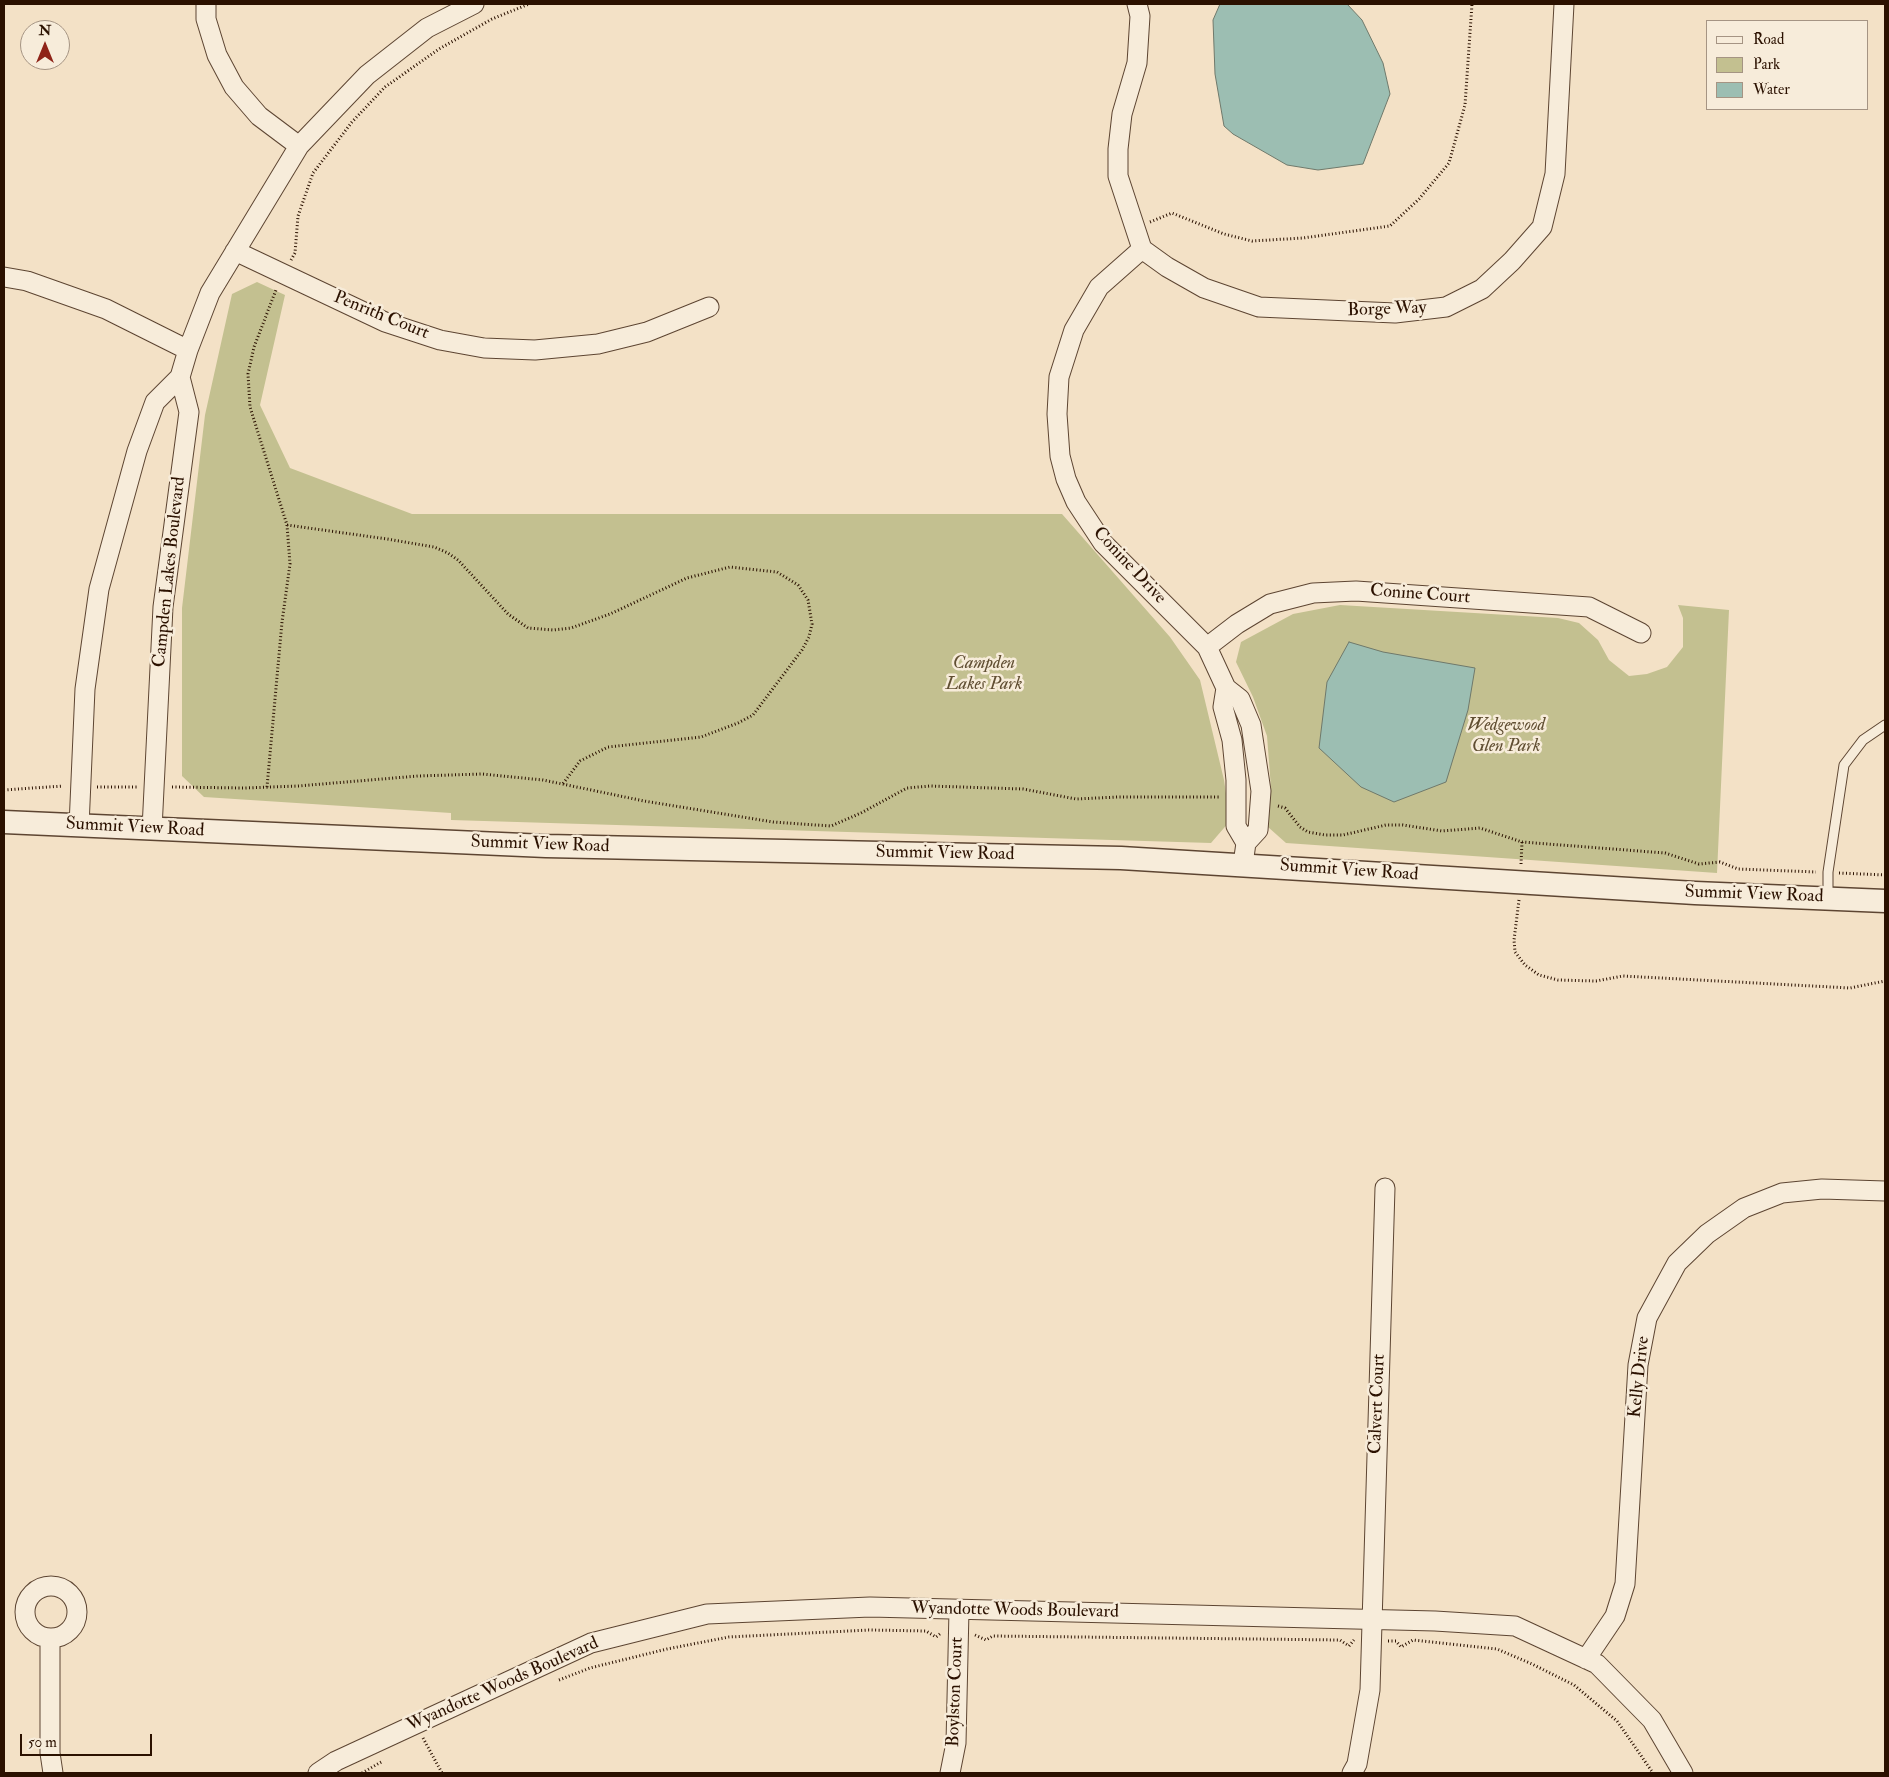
<!DOCTYPE html>
<html>
<head>
<meta charset="utf-8">
<style>
	body { margin:0 }
	#map { position:relative; width:1889px; height:1777px; overflow:hidden; background:#f3e1c6; font-family:"IM FELL Double Pica",serif }
	canvas { display:block }
	.frame { position:absolute; inset:0; border:5px solid #2b1100; pointer-events:none }
	.legend { position:absolute; left:1706px; top:20px; width:162px; height:90px; box-sizing:border-box; background:#f7ecda; border:1px solid #a59483; margin:0; padding:6px 9px; list-style:none; font-size:15px; color:#2b1100 }
	.legend li { display:flex; align-items:center; gap:10px; height:25px }
	.legend b { width:25px; border:1px solid #a59483 }
	.north { position:absolute; left:20px; top:20px; width:50px; height:50px; box-sizing:border-box; background:#f7ecda; border:1px solid #a59483; border-radius:50%; rotate:0deg; font-size:14px; font-weight:700; line-height:20px; text-align:center; color:#2b1100 }
	.north::after { content:''; display:block; margin:auto; width:18px; height:22px; background:#8f2418; clip-path:polygon(50% 0,100% 100%,50% 72%,0 100%) }
	.scale { position:absolute; left:20px; top:1734px; width:132px; height:22px; box-sizing:border-box; border:2px solid #2b1100; border-top:0; padding-left:6px; font-size:15px; line-height:18px; white-space:nowrap; color:#2b1100; -webkit-text-stroke:4px #f7ecda; paint-order:stroke }
</style>
</head>
<body>
<div id="map">
<canvas width="1889" height="1777"></canvas>
<div class="frame"></div>
<ul class="legend">
<li><b style="height:6px;background:#f7ecda"></b>Road</li>
<li><b style="height:14px;background:#c3c090"></b>Park</li>
<li><b style="height:14px;background:#9cbeb2"></b>Water</li>
</ul>
<div class="north">N</div>
<div class="scale">50 m</div>
</div>
<script>
const ctx = document.querySelector('canvas').getContext('2d');
ctx.lineJoin = 'round';
function fill(path, color) {
  ctx.fillStyle = color;
  ctx.fill(path, 'evenodd');
}
function poly(rows) {
  const path = new Path2D();
  for (const r of rows) {
    if (r.length === 3) {
      path.moveTo(r[0] + r[2], r[1]);
      path.arc(r[0], r[1], r[2], 0, 2 * Math.PI);
      continue;
    }
    path.moveTo(r[0], r[1]);
    for (let i = 2; i < r.length; i += 2) path.lineTo(r[i], r[i + 1]);
  }
  return path;
}
function trace(path, color, width, dash) {
  ctx.strokeStyle = color;
  ctx.lineWidth = width;
  ctx.lineCap = dash ? 'butt' : 'round';
  ctx.setLineDash(dash || []);
  ctx.stroke(path);
}
function write(font, color, halo, rows, align = 'center') {
  ctx.font = font + ' "IM FELL Double Pica",serif';
  ctx.lineWidth = 5;
  ctx.setLineDash([]);
  ctx.textBaseline = 'middle';
  ctx.strokeStyle = halo;
  ctx.fillStyle = color;
  for (const [text, x, y, turn = 0] of rows) {
    ctx.save();
    ctx.translate(x, y);
    ctx.rotate((+turn || 0) * Math.PI / 180);
    ctx.textAlign = isNaN(turn) ? turn : align;
    if (halo) ctx.strokeText(text, 0, 0);
    ctx.fillText(text, 0, 0);
    ctx.restore();
  }
}
fill(poly([
	[257,282,285,295,260,405,290,468,412,514,1062,514,1170,637,1200,680,1224,780,1230,821,1211,843,451,820,451,813,204,797,182,776,182,608,205,415,232,294],
	[1340,605,1558,618,1579,623,1598,640,1609,660,1629,676,1647,674,1667,667,1683,647,1683,618,1678,605,1729,610,1717,873,1286,843,1268,827,1271,788,1267,736,1253,697,1236,662,1241,642,1293,614]
]), '#c3c090');
const water = poly([
	[1220,4,1347,4,1362,20,1383,63,1390,94,1363,164,1318,170,1287,165,1233,134,1224,126,1215,74,1213,20,1220,4],
	[1349,642,1383,652,1475,668,1468,710,1446,782,1394,802,1361,787,1319,748,1327,682,1349,642]
]);
fill(water, '#9cbeb2');
trace(water, '#6f796b', 1);
const service = poly([
	[1828,898,1828,872,1844,765,1863,740,1885,725]
]);
const minor = poly([
	[206,4,206,19,217,55,234,87,259,116,299,146],
	[1137,4,1140,16,1137,63,1122,114,1118,149,1118,176,1142,249],
	[1142,249,1099,287,1074,330,1059,377,1057,414,1060,456,1066,479,1076,502,1103,543,1207,647,1226,688,1240,699,1251,725,1261,791,1258,830,1246,843,1243,864],
	[1142,249,1167,267,1204,288,1259,307,1395,313,1446,307,1482,289,1512,261,1542,227,1555,174,1564,4],
	[235,251,385,322,440,340,484,348,535,350,598,344,647,332,709,307],
	[4,277,27,281,106,309,188,350],
	[1207,647,1237,624,1270,604,1313,593,1356,591,1589,607,1641,633],
	[1226,688,1223,707,1232,740,1236,780,1236,826,1246,843],
	[79,826,85,689,99,589,137,451,155,402,180,377,188,350,210,293,299,146,367,75,427,28,474,4],
	[152,829,163,607,189,412,180,377],
	[51,1612,26],
	[50,1639,50,1753,53,1773],
	[1586,1659,1615,1616,1625,1584,1638,1365,1647,1318,1677,1263,1707,1234,1744,1208,1782,1193,1822,1189,1885,1191],
	[318,1773,336,1761,591,1643,707,1614,870,1607,1435,1621,1515,1626,1597,1664,1652,1720,1683,1773],
	[950,1773,956,1743,959,1610],
	[1352,1773,1357,1764,1370,1690,1385,1188]
]);
const tertiary = poly([
	[4,822,546,846,1121,858,1695,893,1885,901]
]);
trace(service, '#5d4532', 11);
trace(minor, '#5d4532', 21);
trace(tertiary, '#5d4532', 25);
trace(poly([
	[1150,222,1172,213,1224,234,1252,241,1303,238,1390,226,1419,199,1449,163,1465,105,1472,4],
	[291,260,295,253,298,216,313,173,352,122,385,87,439,49,492,19,529,4],
	[287,525,387,539,434,547,448,553,458,560,508,614,528,628,553,630,571,628,610,614,687,578,730,567,777,572,798,585,808,600,812,624,809,637,802,650,753,715,738,723,701,737,608,747,580,761,562,785],
	[97,787,138,787],
	[172,787,244,788,298,786,418,776,482,774,543,780,644,801,773,822,831,826,861,813,907,788,930,786,1023,789,1076,799,1118,797,1220,797],
	[267,787,282,622,290,564,287,525,250,407,248,374,254,347,276,290],
	[4,790,63,786],
	[1278,806,1285,808,1300,827,1308,832,1325,835,1343,835,1386,825,1403,825,1442,831,1480,828,1522,842,1665,853,1699,864,1720,862,1738,869,1816,872],
	[1521,864,1522,842],
	[1839,873,1885,875],
	[1519,900,1514,940,1515,952,1525,965,1539,975,1558,980,1596,981,1623,976,1850,988,1885,981],
	[975,1635,986,1640,993,1636,1340,1640,1349,1646,1354,1640],
	[1388,1641,1396,1641,1401,1647,1413,1640,1497,1649,1532,1664,1574,1685,1617,1721,1653,1773],
	[559,1680,590,1668,667,1649,729,1637,869,1630,926,1631,936,1637,941,1633],
	[423,1738,442,1773],
	[362,1773,383,1761]
]), '#2b1100', 3, [1, 2.5]);
trace(service, '#f7ecda', 9);
trace(minor, '#f7ecda', 19);
trace(tertiary, '#f7ecda', 22);
write('18px', '#2b1100', '#f7ecda', [
	["Borge Way",1387,310,-2],
	["Penrith Court",381,316,22],
	["Conine Drive",1129,566,47],
	["Campden Lakes Boulevard",170,572,-84],
	["Conine Court",1420,595,4],
	["Summit View Road",135,828,3],
	["Summit View Road",540,845,2],
	["Summit View Road",945,854,1],
	["Summit View Road",1349,871,4],
	["Summit View Road",1754,895,2],
	["Kelly Drive",1640,1377,-84],
	["Calvert Court",1378,1404,-88],
	["Wyandotte Woods Boulevard",1015,1611,1],
	["Wyandotte Woods Boulevard",503,1685,-24],
	["Boylston Court",956,1692,-88]
]);
write('italic 18px', '#604e32', '#f7ecda', [
	["Campden",984,664],
	["Lakes Park",984,685],
	["Wedgewood",1506,726],
	["Glen Park",1506,747]
]);
</script>
</body>
</html>
